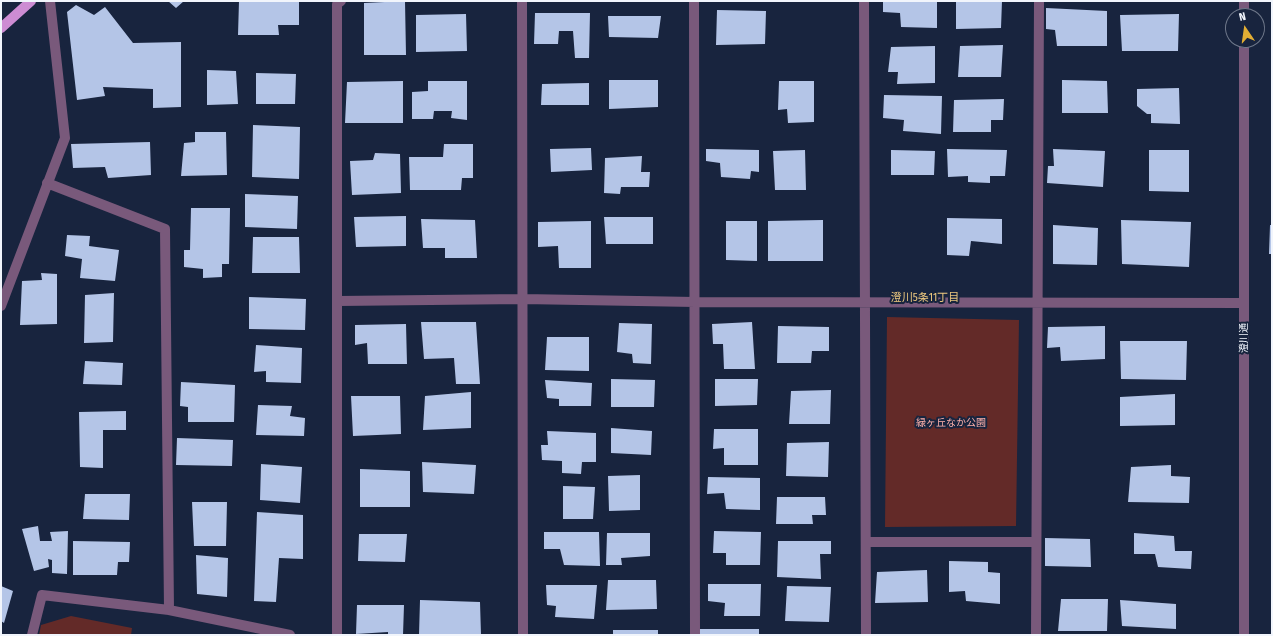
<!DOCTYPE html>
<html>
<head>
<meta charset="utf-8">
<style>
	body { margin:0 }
	#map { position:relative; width:1273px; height:636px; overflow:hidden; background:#18243e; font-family:"Fira Sans Condensed",sans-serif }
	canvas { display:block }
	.frame { position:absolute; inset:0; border:2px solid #f1f5fc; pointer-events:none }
	.north { position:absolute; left:1225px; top:8px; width:40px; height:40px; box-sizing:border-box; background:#18243e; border:1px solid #6f788a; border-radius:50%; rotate:347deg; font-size:11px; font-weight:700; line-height:16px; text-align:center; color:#f1f5fc }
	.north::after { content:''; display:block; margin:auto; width:14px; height:18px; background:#e2ae34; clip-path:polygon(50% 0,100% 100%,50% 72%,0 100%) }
</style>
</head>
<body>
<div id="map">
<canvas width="1273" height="636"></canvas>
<div class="frame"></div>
<div class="north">N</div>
</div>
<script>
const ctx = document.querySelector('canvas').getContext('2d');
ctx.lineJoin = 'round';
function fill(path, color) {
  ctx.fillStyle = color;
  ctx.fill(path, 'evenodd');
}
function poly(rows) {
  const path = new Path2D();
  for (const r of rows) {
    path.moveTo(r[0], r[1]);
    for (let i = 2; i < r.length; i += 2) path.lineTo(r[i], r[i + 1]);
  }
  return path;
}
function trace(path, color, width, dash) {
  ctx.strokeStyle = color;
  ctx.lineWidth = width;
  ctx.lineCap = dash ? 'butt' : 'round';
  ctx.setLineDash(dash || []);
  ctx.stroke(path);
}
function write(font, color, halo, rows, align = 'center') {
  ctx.font = font + ' "Fira Sans Condensed","Noto Sans JP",sans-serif';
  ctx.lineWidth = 4;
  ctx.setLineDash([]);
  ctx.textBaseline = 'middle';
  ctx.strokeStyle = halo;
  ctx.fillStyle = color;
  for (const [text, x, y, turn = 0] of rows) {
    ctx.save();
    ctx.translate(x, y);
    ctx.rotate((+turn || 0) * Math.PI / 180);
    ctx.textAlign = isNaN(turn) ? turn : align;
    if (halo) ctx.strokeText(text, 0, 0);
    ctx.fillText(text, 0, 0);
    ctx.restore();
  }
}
fill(poly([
	[887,317,1019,320,1016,526,885,527],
	[71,616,132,628,131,635,39,635,41,625]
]), '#632a28');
fill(poly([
	[168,1,184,1,176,8],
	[239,1,299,1,299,25,278,25,279,35,238,35],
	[405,1,406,55,364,55,364,3],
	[883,1,937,1,937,28,901,27,900,13,883,12],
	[956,1,1002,1,1001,28,956,29],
	[76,5,94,15,105,7,133,43,181,42,181,107,153,108,153,89,103,87,105,96,77,100,67,12],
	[1046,8,1107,11,1107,46,1057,46,1055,30,1046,29],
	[717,10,766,11,765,44,716,45],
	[535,13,590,13,589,58,575,58,573,31,559,31,558,44,534,44],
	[466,14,467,51,416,52,416,15],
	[1179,14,1178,51,1122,51,1120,15],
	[608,16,661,16,658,38,609,37],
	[1003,45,1001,77,958,77,960,46],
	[935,46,935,83,897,84,898,72,888,72,891,47],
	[207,70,236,71,238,104,207,105],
	[256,73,296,74,295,104,256,104],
	[609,80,658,80,658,107,609,109],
	[1062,80,1107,81,1108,113,1062,113],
	[403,81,403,123,345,123,347,82],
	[428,81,467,81,467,120,451,118,452,111,434,111,433,119,412,119,412,92,428,91],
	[779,81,814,81,814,122,788,123,787,109,778,110],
	[589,83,589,105,541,105,542,84],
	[1179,88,1180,124,1151,123,1151,114,1147,114,1137,106,1137,89],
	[884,95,942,96,941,134,903,131,904,120,883,118],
	[1004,99,1003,120,991,120,991,132,953,132,954,100],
	[253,125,300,127,299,179,252,177],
	[195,132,226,132,227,175,181,176,184,143,195,142],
	[150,142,151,175,108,178,105,167,73,168,71,144],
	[444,144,473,144,473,178,462,178,461,190,410,190,409,157,443,157],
	[591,148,592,170,551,172,550,149],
	[706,149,759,150,759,172,751,171,750,179,721,177,720,163,706,161],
	[947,149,1007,150,1005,176,990,176,990,183,968,182,968,176,948,177],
	[1053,149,1105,151,1103,187,1047,183,1048,166,1054,166],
	[805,150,806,190,775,190,773,151],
	[891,150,935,151,934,175,891,175],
	[1149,150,1189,150,1189,192,1149,191],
	[375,153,400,154,401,193,352,195,350,161,373,160],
	[642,156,641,172,650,172,649,187,621,187,620,194,604,193,605,158],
	[245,194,298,196,297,229,245,227],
	[191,208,230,208,229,264,222,264,222,277,203,278,203,269,184,267,184,250,190,250],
	[406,216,406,246,356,247,354,217],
	[604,217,653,217,653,244,606,244],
	[947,218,1002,219,1002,244,971,241,969,256,947,255],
	[421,219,475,220,477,258,445,258,445,248,423,248],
	[823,220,823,261,768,261,768,221],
	[1121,220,1191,222,1189,267,1122,264],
	[591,221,591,268,559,268,558,246,538,247,538,222],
	[726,221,757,221,757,261,726,260],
	[1053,225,1098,228,1097,265,1053,264],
	[1270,225,1272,225,1272,254,1269,254],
	[67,235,90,236,89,246,119,250,115,281,80,278,82,259,65,256],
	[253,237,299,237,300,273,252,273],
	[41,273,57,274,57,324,20,325,22,281,42,280],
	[114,293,113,342,84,343,85,295],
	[249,297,306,299,305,330,249,329],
	[421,322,476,322,480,384,456,384,454,358,424,359],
	[752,322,755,369,724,369,723,344,713,344,712,324],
	[619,323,652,324,651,364,633,363,632,354,617,352],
	[406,324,407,364,368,364,367,343,355,345,355,325],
	[778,326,829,327,829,351,812,351,811,363,777,363],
	[1105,326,1105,359,1061,361,1060,347,1047,348,1048,327],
	[547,337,589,337,589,371,545,370],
	[1120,341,1187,341,1186,380,1121,379],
	[256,345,302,348,301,383,266,382,266,371,254,372],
	[85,361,123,363,122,385,83,384],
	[611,379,655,380,654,407,611,407],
	[715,379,758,379,757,405,715,406],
	[545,380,592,383,591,406,559,406,559,399,547,398],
	[181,382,235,385,234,422,188,422,188,407,180,406],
	[831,390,830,424,789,424,791,391],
	[471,392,471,428,423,430,425,396],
	[1175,394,1175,425,1120,426,1120,397],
	[351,396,400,396,401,434,353,436],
	[258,405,292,406,290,416,305,418,304,436,256,435],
	[126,411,126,430,103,430,103,468,80,467,79,412],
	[611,428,652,431,651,455,611,453],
	[714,429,758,429,758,465,724,465,724,448,713,449],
	[547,431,596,433,596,462,582,462,581,474,562,473,562,461,542,460,541,445,548,445],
	[177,438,233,440,232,466,176,465],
	[829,442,828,477,786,476,787,443],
	[422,462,476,465,474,494,423,492],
	[261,464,302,467,300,503,260,500],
	[1171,465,1171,476,1190,477,1189,503,1128,502,1131,467],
	[360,469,410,471,410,507,360,507],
	[640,475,640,510,609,511,608,476],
	[708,477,760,478,760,510,726,509,724,493,707,494],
	[563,486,595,487,593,519,563,519],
	[85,494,130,494,129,520,83,519],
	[777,497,825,497,826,515,812,515,813,524,776,524],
	[192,502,227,502,226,546,194,546],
	[257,512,303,515,303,559,279,558,276,602,254,601],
	[38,526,40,541,52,541,50,532,68,531,67,574,52,573,52,560,48,559,49,567,34,571,22,529],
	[714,531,761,532,760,565,726,565,726,553,713,553],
	[544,532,599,532,600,566,564,565,560,549,544,549],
	[607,533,650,533,650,556,621,558,622,565,606,565],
	[1134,533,1174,536,1175,551,1192,551,1191,569,1158,567,1155,554,1134,554],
	[359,534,407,534,405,562,358,561],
	[1045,538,1090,539,1091,567,1045,566],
	[73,541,130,542,129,562,118,562,117,575,73,575],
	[778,541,831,541,831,554,820,554,821,579,777,577],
	[196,555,228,558,227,597,197,594],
	[949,561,988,562,988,572,1000,573,1000,604,966,601,965,591,949,592],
	[927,570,928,602,875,603,877,572],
	[608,580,656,580,657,609,606,610],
	[708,584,761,584,760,616,724,616,725,603,708,601],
	[546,585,597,585,594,619,555,617,556,606,547,605],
	[1,586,13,591,4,623,1,621],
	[787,586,831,587,829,622,785,621],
	[1061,599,1108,599,1107,631,1058,631],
	[420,600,480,602,481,635,419,635],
	[1120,600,1176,604,1176,629,1122,626],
	[357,605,404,605,403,635,388,635,388,632,356,634],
	[699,629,759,629,759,635,698,635],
	[613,630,658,630,658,635,613,635]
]), '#b4c5e7');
trace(poly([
	[522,1,523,635],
	[694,1,695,635],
	[864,1,866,635],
	[47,183,165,229,169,610],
	[338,301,523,299,695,302,1244,303],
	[1,306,65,138,50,1],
	[866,542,1036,542],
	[32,635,42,595,169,610,290,635],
	[337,635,337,4,341,1],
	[1036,635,1039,1]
]), '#79597b', 10);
trace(poly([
	[1244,1,1244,16],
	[1244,635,1244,40]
]), '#79597b', 10);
trace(poly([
	[1,28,31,1]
]), '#cd8cd3', 10);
write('10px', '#f1f5fc', '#18243e', [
	["澄川通",1244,338,-90]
]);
write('10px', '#ffb1ab', '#18243e', [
	["緑ヶ丘なか公園",951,423]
]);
write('11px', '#ebc77e', '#18243e', [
	["澄川5条11丁目",925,298]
]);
</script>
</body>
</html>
